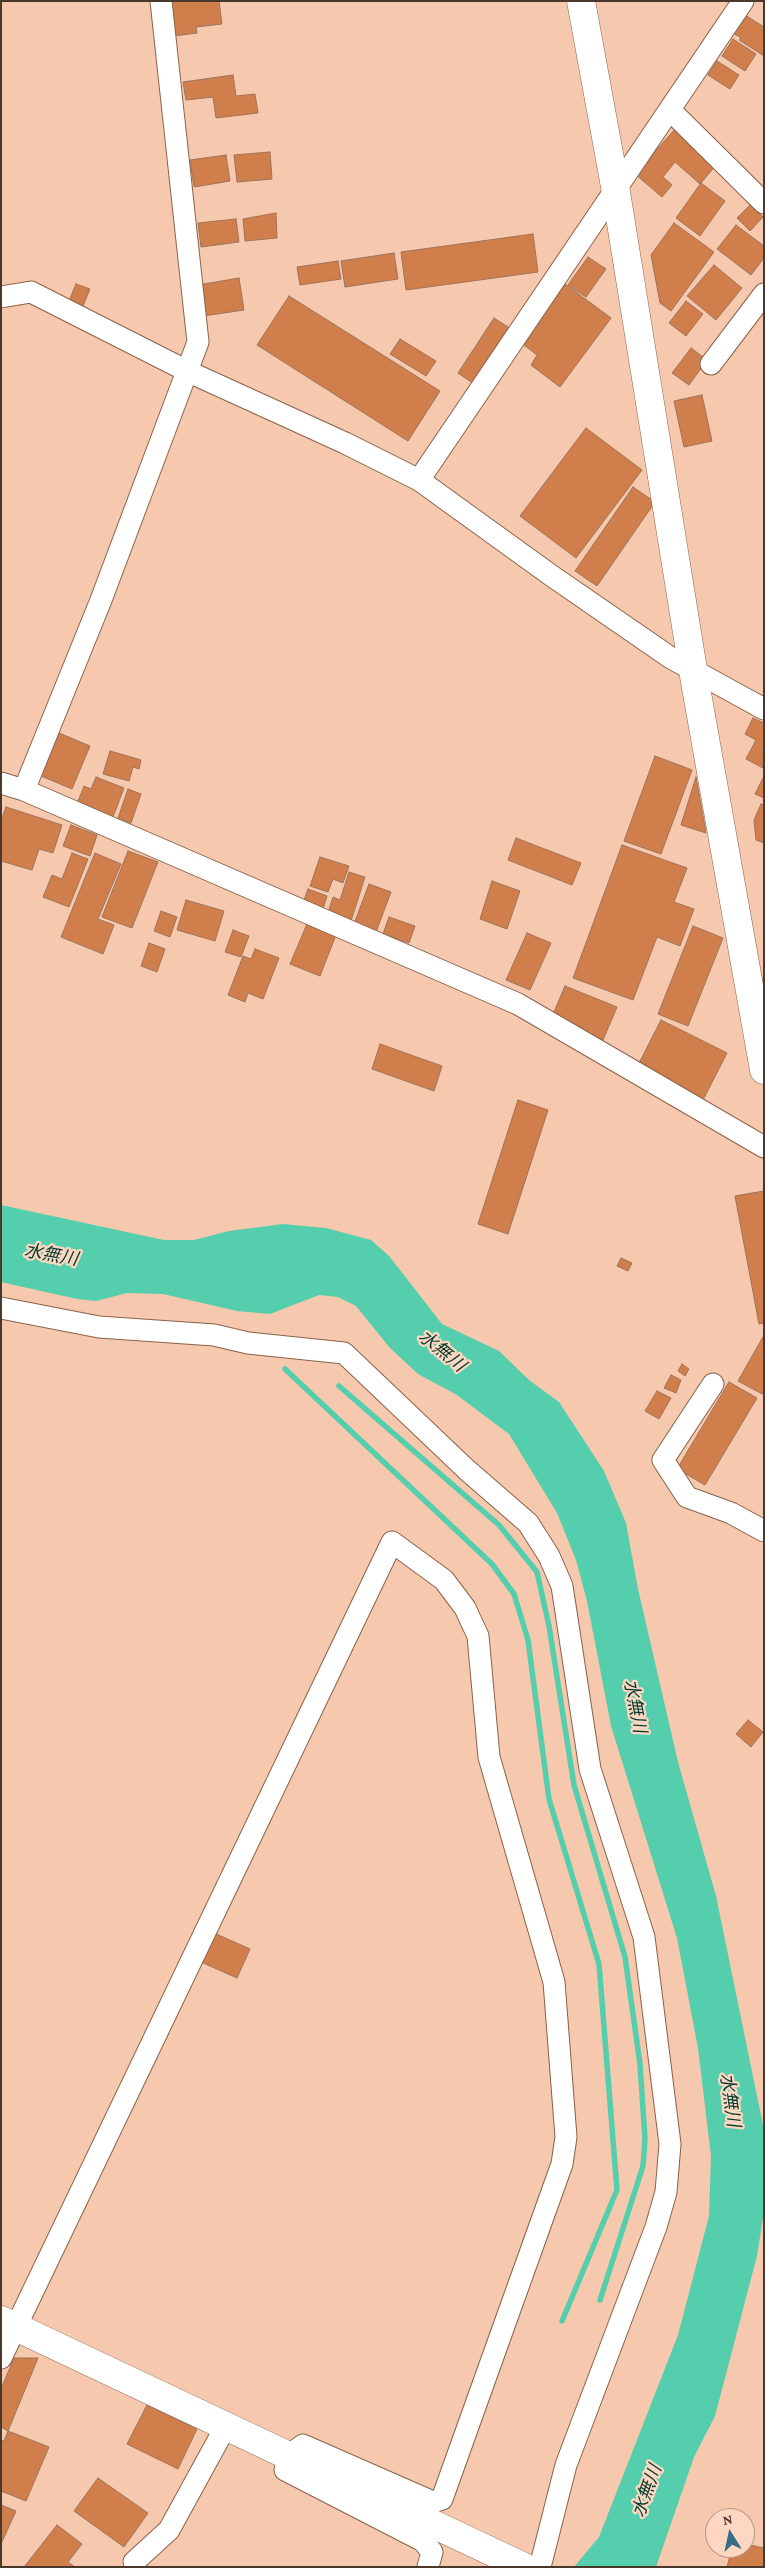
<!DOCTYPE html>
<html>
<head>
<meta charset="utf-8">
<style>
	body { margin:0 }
	#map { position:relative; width:765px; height:2568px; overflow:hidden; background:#f6c8ad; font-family:"Crimson Pro",serif }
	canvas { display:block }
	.frame { position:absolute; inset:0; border:2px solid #4b382d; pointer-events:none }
	.north { position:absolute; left:705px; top:2508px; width:50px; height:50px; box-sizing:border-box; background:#fdd7c1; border:1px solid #b69786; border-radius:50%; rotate:350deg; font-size:14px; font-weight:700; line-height:20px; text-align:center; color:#4b382d }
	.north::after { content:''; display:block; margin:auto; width:18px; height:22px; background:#366d88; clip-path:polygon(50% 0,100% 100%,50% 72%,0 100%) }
</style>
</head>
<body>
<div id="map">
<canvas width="765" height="2568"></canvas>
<div class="frame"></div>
<div class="north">N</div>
</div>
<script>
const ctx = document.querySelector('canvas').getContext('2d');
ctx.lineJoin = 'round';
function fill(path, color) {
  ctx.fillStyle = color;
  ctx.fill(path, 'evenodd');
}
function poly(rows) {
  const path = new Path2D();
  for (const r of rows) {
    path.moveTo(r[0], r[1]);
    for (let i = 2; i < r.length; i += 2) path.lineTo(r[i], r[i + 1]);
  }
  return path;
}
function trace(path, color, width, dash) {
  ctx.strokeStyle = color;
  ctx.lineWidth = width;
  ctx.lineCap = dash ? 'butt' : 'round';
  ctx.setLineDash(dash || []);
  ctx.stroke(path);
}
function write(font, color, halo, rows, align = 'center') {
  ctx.font = font + ' "Crimson Pro","Noto Sans JP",serif';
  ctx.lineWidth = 4.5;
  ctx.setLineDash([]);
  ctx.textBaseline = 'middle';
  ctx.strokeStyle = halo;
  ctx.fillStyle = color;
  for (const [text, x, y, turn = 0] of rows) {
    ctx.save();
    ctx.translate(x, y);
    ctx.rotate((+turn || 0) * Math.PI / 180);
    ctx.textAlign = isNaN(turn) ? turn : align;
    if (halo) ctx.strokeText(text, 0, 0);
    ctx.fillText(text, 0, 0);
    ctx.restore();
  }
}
fill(poly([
	[1,1205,164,1240,194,1240,229,1231,283,1224,326,1228,371,1240,389,1256,442,1324,499,1351,529,1380,559,1402,604,1471,626,1523,638,1589,678,1762,716,1896,764,2130,764,2211,757,2256,715,2416,694,2457,656,2567,574,2567,599,2537,678,2335,709,2216,711,2156,698,2048,677,1938,611,1726,587,1601,576,1560,557,1513,509,1434,457,1395,418,1374,390,1348,356,1306,338,1297,319,1295,270,1314,237,1311,163,1294,127,1293,96,1301,77,1299,1,1282]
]), '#54ceac');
trace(poly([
	[285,1369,492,1564,514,1594,528,1640,549,1799,599,1964,617,2190,562,2321],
	[339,1386,499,1525,537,1572,549,1626,574,1785,625,1957,640,2064,645,2139,643,2166,600,2300]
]), '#54ceac', 5.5);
const building = poly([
	[170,1,219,1,222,24,196,27,197,33,174,36,170,1],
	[742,13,764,27,764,56,739,40,741,38,730,31,742,13],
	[733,39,756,54,745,71,722,56,733,39],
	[717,61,739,75,730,89,708,75,717,61],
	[233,75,236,96,255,94,258,113,216,118,213,97,186,100,183,82,233,75],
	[676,128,717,164,700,184,675,162,663,177,672,185,662,197,635,174,676,128],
	[270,152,272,179,237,182,234,155,270,152],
	[226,155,230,181,194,187,190,160,226,155],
	[701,183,725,201,700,236,676,218,701,183],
	[750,205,763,217,750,231,737,218,750,205],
	[276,213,277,238,245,241,243,219,276,213],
	[236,219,239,242,201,247,198,223,236,219],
	[674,223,714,252,671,311,660,303,651,255,674,223],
	[736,225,764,246,764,258,751,275,717,249,736,225],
	[533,234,538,272,406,290,401,252,533,234],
	[394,253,398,279,345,287,341,261,394,253],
	[588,257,606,269,586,297,568,285,588,257],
	[338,261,341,279,300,285,297,267,338,261],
	[714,265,742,288,716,320,687,296,714,265],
	[239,278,244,310,203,316,198,285,239,278],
	[564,283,611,318,560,387,531,365,537,355,520,342,564,283],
	[76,284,90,289,83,306,69,301,76,284],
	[289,296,440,391,408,441,257,345,289,296],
	[686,301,703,314,686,336,669,323,686,301],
	[494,318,511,329,474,384,458,373,494,318],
	[400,339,436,361,426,376,390,354,400,339],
	[691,348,707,360,689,385,672,373,691,348],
	[702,395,712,441,684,447,674,401,702,395],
	[586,428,642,470,576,558,520,516,586,428],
	[633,487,655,502,597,586,575,571,633,487],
	[753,718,764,723,763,768,746,759,756,740,745,734,753,718],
	[59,733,90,746,72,789,41,776,59,733],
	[110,751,141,760,139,769,133,767,129,781,103,774,110,751],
	[655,756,692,770,661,854,624,841,655,756],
	[764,776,764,798,755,794,764,776],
	[96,777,124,788,113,817,77,804,84,786,91,789,96,777],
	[696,777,706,833,681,825,696,777],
	[128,789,141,794,131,823,118,818,128,789],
	[761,804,764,805,764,843,756,840,754,820,761,804],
	[6,807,62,825,53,853,39,849,32,870,1,861,1,821,6,807],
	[71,825,97,835,90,856,63,846,71,825],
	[516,838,581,863,572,885,508,860,516,838],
	[622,845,687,868,674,902,694,909,680,946,657,937,633,1000,573,978,622,845],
	[128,851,158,862,132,928,102,917,128,851],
	[72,853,88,859,69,907,43,897,52,875,62,879,72,853],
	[95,853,121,864,98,919,114,925,103,954,61,937,95,853],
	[320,857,349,866,343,883,333,879,328,892,310,886,320,857],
	[349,872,365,877,351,921,328,913,333,897,340,900,349,872],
	[492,881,520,891,507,929,480,919,492,881],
	[369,884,391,892,376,932,354,924,369,884],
	[308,889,327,896,323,909,303,903,308,889],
	[186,900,224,911,215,941,177,930,186,900],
	[161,911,177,917,170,937,154,931,161,911],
	[389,917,415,926,409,943,383,934,389,917],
	[307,924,336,935,320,976,290,964,307,924],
	[693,926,723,938,688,1026,658,1014,693,926],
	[233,930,249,936,241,957,225,952,233,930],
	[527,933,551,943,530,990,506,980,527,933],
	[149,943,165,949,157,972,141,966,149,943],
	[255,949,279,958,263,999,248,993,245,1002,228,995,243,956,251,959,255,949],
	[565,986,617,1007,603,1040,551,1019,565,986],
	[661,1020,727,1053,703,1100,637,1067,661,1020],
	[380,1044,442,1066,434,1091,372,1069,380,1044],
	[518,1100,548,1110,508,1234,478,1224,518,1100],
	[764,1191,764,1323,759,1324,735,1196,764,1191],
	[621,1258,632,1263,628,1271,617,1266,621,1258],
	[764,1335,764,1391,762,1394,738,1381,764,1335],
	[682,1364,689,1369,685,1376,678,1371,682,1364],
	[671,1375,681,1380,676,1393,664,1388,671,1375],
	[729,1382,757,1398,705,1485,677,1469,729,1382],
	[657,1391,671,1398,659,1419,645,1411,657,1391],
	[748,1720,763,1732,751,1747,736,1734,748,1720],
	[214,1933,250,1949,237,1978,201,1962,214,1933],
	[14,2358,38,2358,8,2431,1,2427,1,2389,14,2358],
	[147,2405,197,2429,178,2469,127,2444,147,2405],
	[8,2431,49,2447,26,2501,1,2491,1,2440,4,2441,8,2431],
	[98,2478,148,2513,124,2547,74,2511,98,2478],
	[1,2505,16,2511,1,2544,1,2505],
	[57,2525,82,2544,68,2562,75,2567,24,2567,57,2525],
	[745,2544,764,2548,764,2567,727,2567,732,2548,745,2548,745,2544]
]);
fill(building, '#d07f4c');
trace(building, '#9d735a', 1);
const minor = poly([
	[670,110,764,203],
	[1,297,31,292,187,371,345,443,419,480,552,576,671,658,764,709],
	[711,364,764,294],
	[419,480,743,1],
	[1,783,24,790,518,1004,764,1147],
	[24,790,101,600,198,342,161,1],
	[1,1308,99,1327,214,1335,248,1343,344,1353,467,1470,528,1523,549,1556,562,1586,590,1769,644,1937,670,2144,666,2192,656,2227,566,2465,540,2567],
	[713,1384,663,1460,687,1497,731,1513,764,1531],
	[1,2358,392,1542,444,1580,465,1608,478,1636,489,1757,554,1982,566,2137,562,2164,442,2499,433,2502,303,2445,289,2455,285,2470,423,2541,432,2552,428,2567],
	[134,2562,169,2530,226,2426]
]);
const tertiary = poly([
	[581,1,616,192,695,682,764,1070],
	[1,2320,524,2567]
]);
trace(minor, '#8a6249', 23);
trace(tertiary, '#8a6249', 29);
trace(minor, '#fff', 21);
trace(tertiary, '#fff', 28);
write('italic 18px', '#033c2e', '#fdd7c1', [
	["水無川",51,1255,10],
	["水無川",442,1351,39],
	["水無川",635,1706,79],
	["水無川",730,2100,82],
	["水無川",647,2491,-70]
]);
</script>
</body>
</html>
